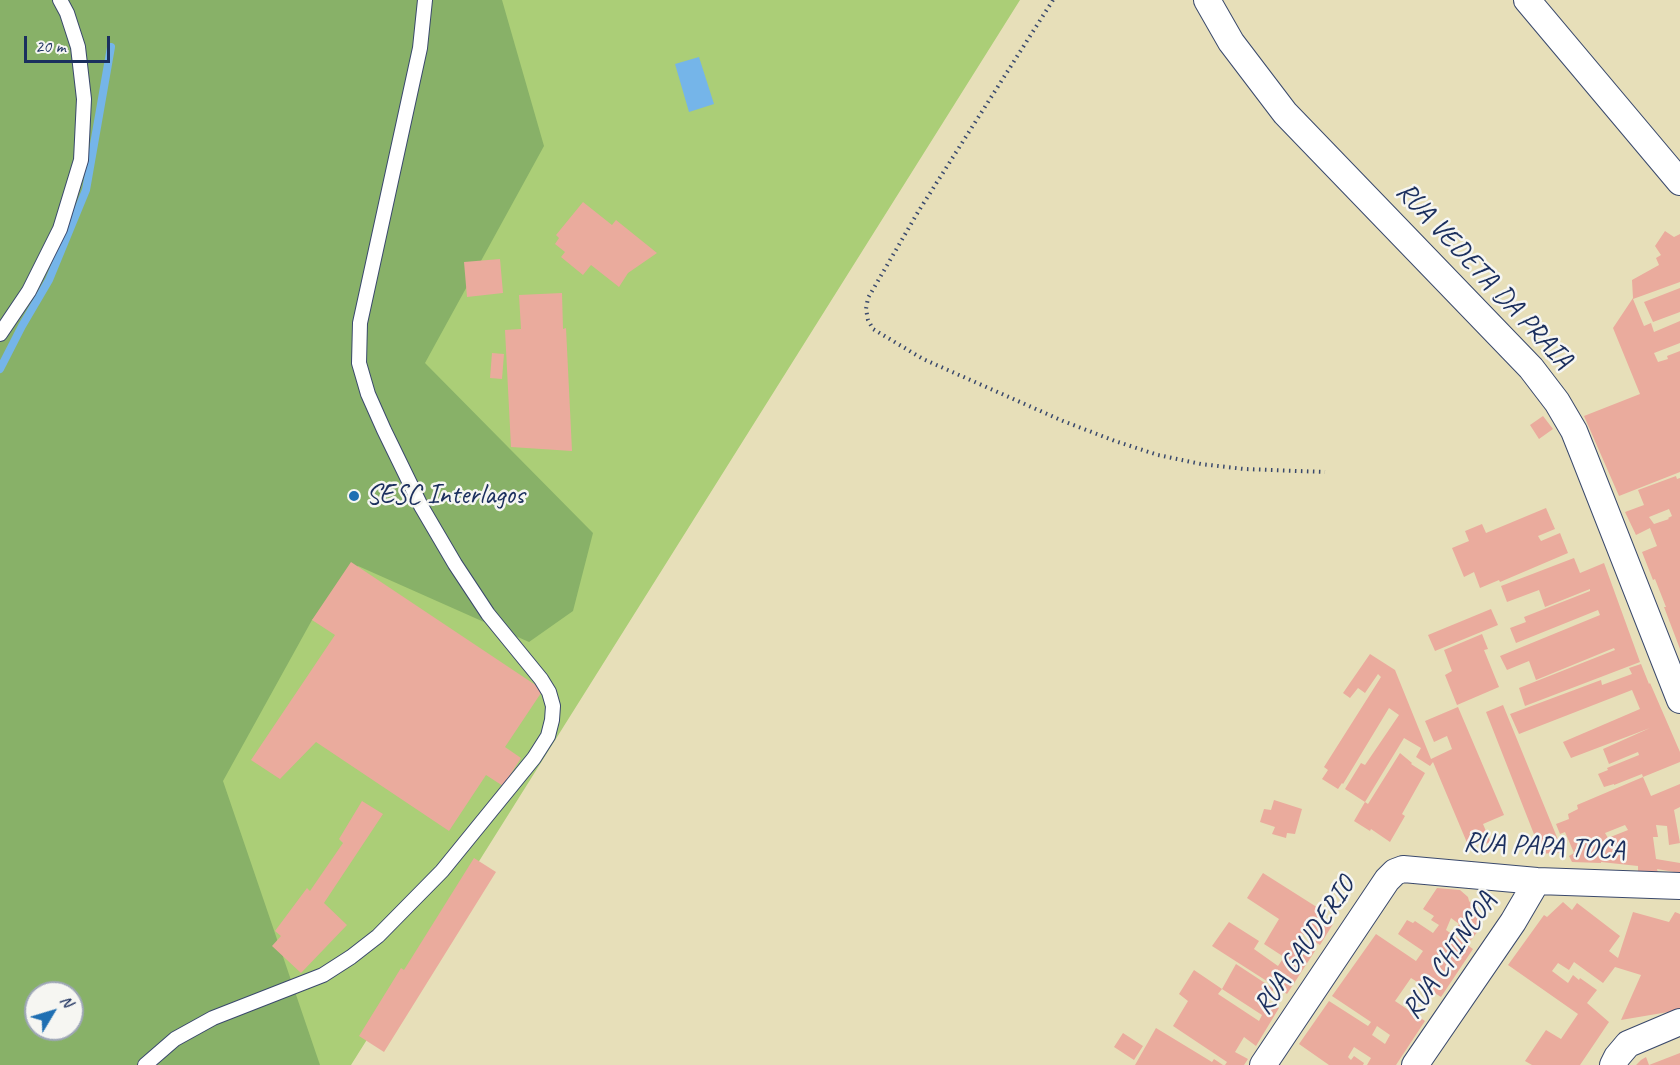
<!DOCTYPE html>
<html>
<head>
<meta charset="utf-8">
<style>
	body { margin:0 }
	#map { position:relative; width:1680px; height:1065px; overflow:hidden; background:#e7dfb9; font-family:Caveat,sans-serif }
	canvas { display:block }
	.north { position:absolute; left:24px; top:981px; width:60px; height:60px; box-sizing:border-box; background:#f6f6f2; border:2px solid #9ea6b7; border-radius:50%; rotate:52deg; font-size:16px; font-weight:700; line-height:24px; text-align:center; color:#1b2f5e }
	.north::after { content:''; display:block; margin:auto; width:21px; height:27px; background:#1f6fb2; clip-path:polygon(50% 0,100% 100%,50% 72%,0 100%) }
	.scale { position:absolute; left:24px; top:36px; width:86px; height:27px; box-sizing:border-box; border:3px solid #1b2f5e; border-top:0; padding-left:8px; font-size:18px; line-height:21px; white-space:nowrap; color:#1b2f5e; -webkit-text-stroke:4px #f6f6f2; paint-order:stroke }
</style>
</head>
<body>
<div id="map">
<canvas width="1680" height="1065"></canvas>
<div class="north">N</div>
<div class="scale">20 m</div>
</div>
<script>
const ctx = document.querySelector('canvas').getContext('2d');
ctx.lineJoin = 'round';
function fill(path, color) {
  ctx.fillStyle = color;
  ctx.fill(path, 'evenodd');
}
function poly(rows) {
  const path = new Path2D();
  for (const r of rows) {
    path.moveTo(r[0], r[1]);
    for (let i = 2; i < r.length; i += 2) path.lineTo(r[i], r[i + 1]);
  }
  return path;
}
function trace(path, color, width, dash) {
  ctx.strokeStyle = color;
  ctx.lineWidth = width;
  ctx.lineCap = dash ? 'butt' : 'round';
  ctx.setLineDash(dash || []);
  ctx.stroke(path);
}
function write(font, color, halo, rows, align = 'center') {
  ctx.font = font + ' Caveat,sans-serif';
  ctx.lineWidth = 5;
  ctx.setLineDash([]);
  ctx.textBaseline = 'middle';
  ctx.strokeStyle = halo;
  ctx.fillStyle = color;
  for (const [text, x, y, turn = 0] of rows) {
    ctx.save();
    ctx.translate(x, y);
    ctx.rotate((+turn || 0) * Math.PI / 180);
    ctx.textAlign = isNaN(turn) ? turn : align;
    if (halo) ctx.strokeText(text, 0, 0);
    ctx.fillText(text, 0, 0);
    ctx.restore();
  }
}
fill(poly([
	[0,0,1020,0,351,1065,0,1065],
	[36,993,72,993,72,1029,36,1029]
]), '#abce77');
fill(poly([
	[0,0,502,0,544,146,425,363,593,533,573,611,529,642,358,566,312,620,223,781,320,1065,0,1065],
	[36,993,72,993,72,1029,36,1029]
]), '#88b168');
fill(poly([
	[699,57,714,104,689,112,675,64]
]), '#75b5e9');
trace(poly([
	[0,369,22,326,49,280,86,190,111,47]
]), '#75b5e9', 8);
fill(poly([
	[583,202,612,225,616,220,657,253,628,273,619,287,591,265,583,275,561,257,565,252,555,244,559,238,556,235],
	[1665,231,1674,237,1680,234,1680,282,1633,299,1644,326,1651,323,1654,332,1680,321,1680,343,1654,353,1658,362,1668,359,1667,356,1680,351,1680,472,1619,496,1584,416,1640,394,1613,328,1633,298,1632,280,1659,265,1656,258,1661,255,1655,246],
	[500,259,503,293,467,297,464,262],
	[1680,288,1680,312,1653,322,1644,302],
	[562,293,563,329,566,328,572,451,511,447,505,330,521,329,519,295],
	[492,353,504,354,502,379,490,378],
	[1543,416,1553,429,1539,439,1530,425],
	[1676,476,1677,479,1680,478,1680,649,1664,607,1666,607,1655,579,1653,580,1642,552,1657,546,1650,528,1636,535,1625,512,1644,505,1638,490],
	[1669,509,1672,516,1668,518,1669,519,1654,524,1649,517],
	[1546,508,1555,529,1538,536,1541,541,1560,533,1568,553,1500,582,1499,580,1480,588,1474,572,1464,577,1452,548,1469,541,1465,531,1482,524,1486,533],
	[1574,558,1580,573,1604,563,1640,662,1525,706,1519,688,1615,650,1614,648,1536,680,1529,661,1507,670,1500,656,1600,615,1598,610,1516,643,1510,628,1526,622,1524,617,1590,591,1590,589,1545,607,1539,590,1507,602,1501,586],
	[351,562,543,690,505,747,521,758,503,786,486,775,449,831,316,742,280,779,251,760,335,635,312,620],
	[1491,609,1498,625,1435,651,1428,635],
	[1482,634,1488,649,1484,650,1499,687,1457,705,1445,675,1452,671,1444,650],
	[1370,654,1395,670,1431,759,1452,749,1447,736,1434,742,1425,721,1458,707,1504,815,1483,824,1491,843,1468,845,1433,762,1430,766,1416,757,1421,748,1404,738,1365,802,1345,789,1361,763,1365,765,1399,715,1389,708,1343,784,1342,783,1338,789,1322,779,1328,770,1324,767,1381,677,1378,674,1365,693,1358,688,1350,698,1343,693],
	[1641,664,1649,684,1650,683,1680,752,1680,762,1643,777,1651,796,1680,784,1680,807,1674,810,1680,843,1669,845,1667,826,1656,825,1658,837,1653,837,1656,859,1680,863,1680,873,1657,869,1659,877,1638,874,1638,866,1601,862,1601,863,1572,862,1569,856,1574,853,1565,832,1560,834,1556,824,1569,819,1568,814,1578,809,1577,805,1643,777,1642,774,1614,785,1614,784,1604,787,1598,774,1608,770,1607,768,1639,755,1638,752,1609,764,1603,749,1650,728,1571,758,1563,742,1640,709,1632,690,1519,734,1510,714,1601,680,1602,685,1632,674,1629,668],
	[1625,825,1628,830,1608,838,1605,833],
	[1503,705,1563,852,1542,854,1541,852,1486,712],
	[1400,753,1412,763,1411,764,1425,773,1402,814,1405,816,1390,842,1371,829,1370,831,1354,821,1365,802,1368,804],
	[1274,800,1302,809,1295,834,1287,833,1286,838,1272,834,1275,827,1260,822,1264,809,1271,810],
	[362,801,383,814,324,903,347,925,301,973,272,946,281,936,275,931,307,888,310,891,343,843,339,839],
	[474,858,496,872,384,1052,359,1036,401,968,404,970],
	[1263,873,1323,911,1320,915,1333,924,1320,945,1301,933,1297,940,1315,951,1287,994,1212,946,1229,922,1259,941,1254,949,1278,966,1284,957,1264,944,1279,919,1247,898],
	[1437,888,1460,890,1468,897,1469,901,1477,910,1479,921,1478,931,1471,940,1455,929,1459,924,1451,918,1446,930,1473,949,1441,997,1411,978,1395,1001,1425,1021,1396,1065,1367,1065,1371,1058,1354,1047,1348,1057,1351,1060,1354,1056,1364,1063,1363,1065,1329,1065,1299,1044,1329,1001,1368,1026,1371,1022,1332,996,1376,934,1416,961,1423,951,1398,934,1407,920,1413,923,1415,921,1433,933,1439,925,1431,920,1434,916,1423,909],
	[1377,1026,1390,1035,1385,1044,1372,1035],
	[1563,902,1572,910,1577,903,1620,936,1609,951,1618,958,1633,912,1669,922,1675,912,1680,914,1680,1010,1621,1020,1641,975,1615,967,1603,983,1574,962,1569,970,1558,963,1552,971,1568,983,1573,975,1579,980,1580,978,1597,990,1587,1003,1609,1022,1580,1065,1532,1065,1525,1061,1546,1030,1561,1039,1578,1014,1508,965,1544,915,1547,917],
	[1236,964,1274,989,1266,1000,1279,1008,1256,1046,1244,1037,1235,1052,1248,1059,1244,1065,1225,1065,1227,1062,1173,1026,1188,1001,1179,994,1194,970,1222,989,1218,994,1259,1021,1262,1015,1222,989],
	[1156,1028,1212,1062,1214,1059,1223,1065,1135,1065],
	[1123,1033,1143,1046,1134,1060,1114,1047],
	[1680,1053,1680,1065,1649,1065],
	[1646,1057,1649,1065,1636,1065,1641,1060]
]), '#eaab9d');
const service = poly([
	[0,334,29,291,60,229,81,160,84,99,78,47,67,13,60,0],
	[145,1065,175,1039,213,1018,323,975,351,957,378,936,442,871,534,758,548,736,552,720,553,706,549,692,541,679,488,614,455,564,421,506,384,430,368,394,359,363,360,323,420,48,425,0]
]);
const minor = poly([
	[1207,0,1231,42,1285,113,1531,368,1557,402,1574,431,1584,456,1680,700],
	[1527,0,1680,182],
	[1263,1065,1387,880,1395,872,1403,869,1537,881,1680,886],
	[1415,1065,1513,922,1537,881],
	[1613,1065,1617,1057,1628,1044,1680,1022]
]);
trace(service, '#3a496c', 16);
trace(minor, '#3a496c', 28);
trace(poly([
	[1053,0,918,212,868,298,866,309,868,320,873,329,923,359,1063,421,1115,441,1158,455,1201,464,1244,469,1325,472]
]), '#3a496c', 4, [1.5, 4.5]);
trace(service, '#fff', 14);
trace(minor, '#fff', 26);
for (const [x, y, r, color] of [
	[354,496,6,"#1f6fb2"]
]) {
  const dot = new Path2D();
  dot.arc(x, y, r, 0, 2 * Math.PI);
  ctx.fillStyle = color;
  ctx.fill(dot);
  trace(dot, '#f6f6f2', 2);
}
write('28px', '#1b2f5e', '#f6f6f2', [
	["RUA VEDETA DA PRAIA",1484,276,47],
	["RUA PAPA TOCA",1544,847,3],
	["RUA GAUDERIO",1305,946,-56],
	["RUA CHINCOA",1450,956,-56]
]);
write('28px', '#1b2f5e', '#f6f6f2', [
	["SESC Interlagos",366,496]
], 'left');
</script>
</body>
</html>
